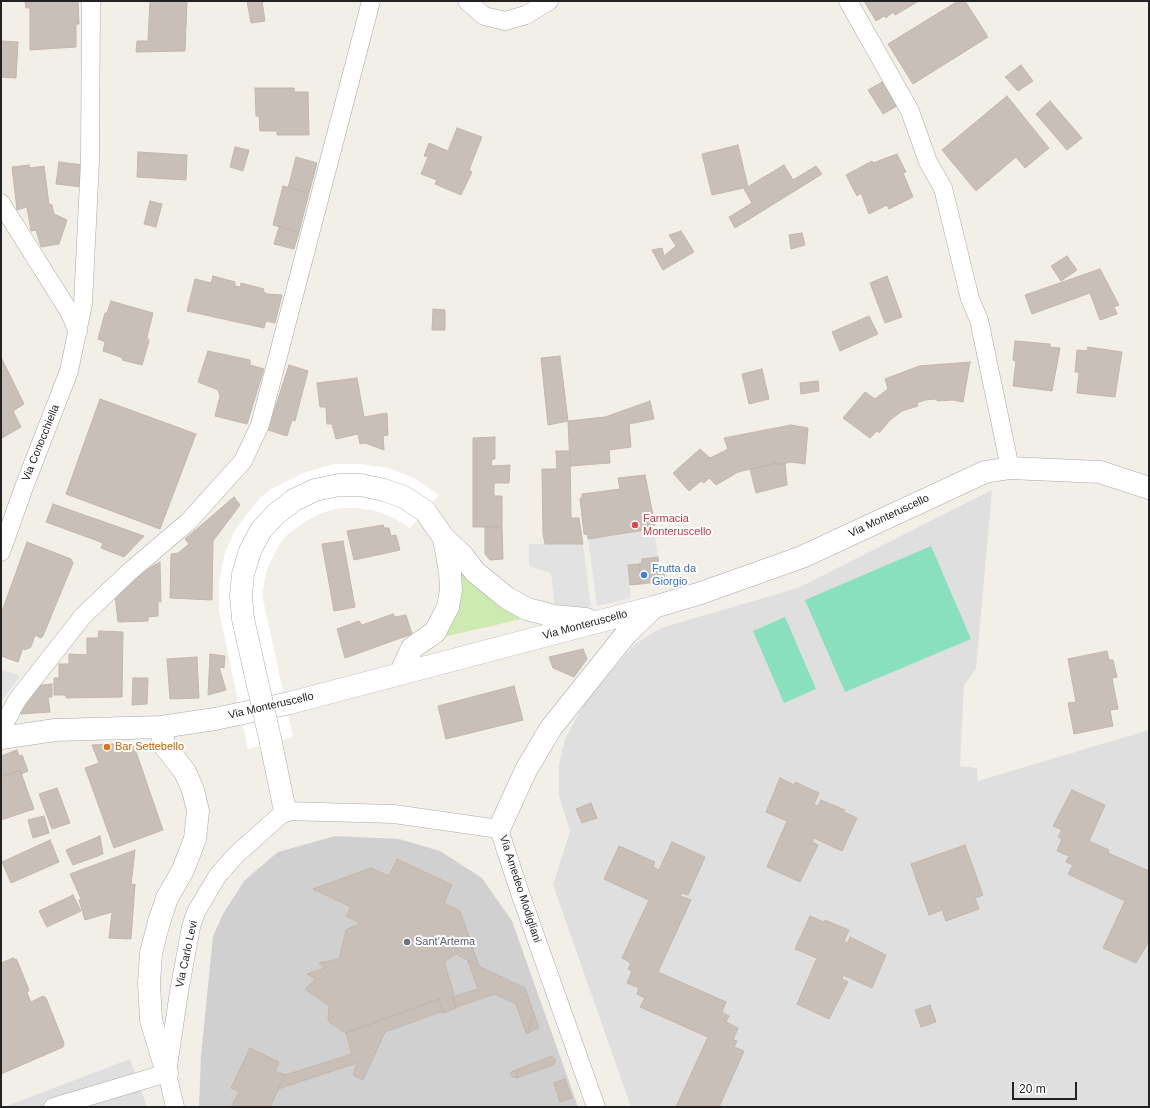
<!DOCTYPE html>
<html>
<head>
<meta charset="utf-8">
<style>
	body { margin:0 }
	#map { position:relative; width:1150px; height:1108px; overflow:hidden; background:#f2efe9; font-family:Arial,sans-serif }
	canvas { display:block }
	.frame { position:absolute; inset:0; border:2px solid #222; pointer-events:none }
	.scale { position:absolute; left:1012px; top:1082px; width:65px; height:18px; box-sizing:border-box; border:2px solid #222; border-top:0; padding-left:5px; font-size:12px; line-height:14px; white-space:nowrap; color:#222; -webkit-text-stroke:3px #fff; paint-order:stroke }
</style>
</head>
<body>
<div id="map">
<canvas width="1150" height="1108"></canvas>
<div class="frame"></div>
<div class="scale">20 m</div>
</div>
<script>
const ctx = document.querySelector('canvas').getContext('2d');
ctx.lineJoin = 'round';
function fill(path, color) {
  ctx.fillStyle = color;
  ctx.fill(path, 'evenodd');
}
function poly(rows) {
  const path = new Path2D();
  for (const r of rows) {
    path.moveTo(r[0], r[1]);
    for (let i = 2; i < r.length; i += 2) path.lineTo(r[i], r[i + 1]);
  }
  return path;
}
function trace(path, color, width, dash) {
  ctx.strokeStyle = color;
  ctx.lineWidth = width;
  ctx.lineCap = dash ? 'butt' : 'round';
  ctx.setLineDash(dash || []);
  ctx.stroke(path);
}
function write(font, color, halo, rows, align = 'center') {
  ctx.font = font + ' Arial,sans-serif';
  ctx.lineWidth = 4;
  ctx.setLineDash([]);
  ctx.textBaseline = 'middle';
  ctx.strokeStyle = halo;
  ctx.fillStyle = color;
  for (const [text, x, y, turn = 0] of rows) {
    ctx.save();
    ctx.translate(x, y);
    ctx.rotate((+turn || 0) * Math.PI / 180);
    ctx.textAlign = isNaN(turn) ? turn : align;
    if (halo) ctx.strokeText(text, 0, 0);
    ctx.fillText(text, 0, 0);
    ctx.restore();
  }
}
fill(poly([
	[992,490,976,669,964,685,960,766,977,768,978,781,1149,730,1149,1107,631,1107,553,885,570,831,559,796,559,765,565,739,585,702,635,644,661,628,798,588],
	[130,1059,147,1107,4,1107]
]), '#e0dfdf');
fill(poly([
	[335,836,399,839,440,851,482,878,512,921,578,1107,199,1107,201,1055,213,936,224,912,245,880,278,852]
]), '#d0d0d0');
fill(poly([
	[458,566,526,618,439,638]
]), '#cdebb0');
fill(poly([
	[931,546,971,639,845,692,805,600],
	[785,617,816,689,784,703,753,631]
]), '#88e0be');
fill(poly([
	[651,529,654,529,658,557,642,559,642,563,628,565,631,598,597,606,588,539],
	[529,544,583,544,591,607,555,608,551,573,529,566],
	[1,669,20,676,1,702]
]), '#e2e2e2');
fill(poly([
	[334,464,360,464,389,468,416,479,439,495,410,528,394,518,376,511,357,508,340,508,321,513,306,521,287,535,279,545,267,569,262,595,293,737,248,749,219,611,219,583,224,556,235,530,243,519,260,498,271,489,306,472]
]), '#fff');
const building = poly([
	[25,1,78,1,79,24,76,24,76,47,30,50,30,8,26,8,25,1],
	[150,1,187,1,185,51,136,52,137,41,148,41,150,1],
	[247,1,262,1,265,21,251,23,247,1],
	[864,1,919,1,895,15,893,12,886,18,884,16,876,21,864,1],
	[958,1,965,1,988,37,913,84,888,44,958,1],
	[1,41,18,42,16,78,1,77,1,41],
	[1021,65,1033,81,1018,91,1005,77,1021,65],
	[882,82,897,106,883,114,868,90,882,82],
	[255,88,294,88,294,92,308,92,309,135,277,135,277,131,260,131,259,116,256,116,255,88],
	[1007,96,1049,148,1025,168,1016,157,976,191,942,150,1007,96],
	[1050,101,1082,138,1067,150,1036,114,1050,101],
	[457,128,482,137,469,170,472,172,461,195,435,184,437,180,421,174,428,157,424,156,429,143,448,151,457,128],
	[738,145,748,187,712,195,702,154,738,145],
	[235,147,249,150,243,171,230,167,235,147],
	[138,152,187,155,186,180,137,177,138,152],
	[897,154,906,172,903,173,913,197,889,209,887,205,869,214,861,193,857,196,846,175,872,161,873,163,897,154],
	[296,157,317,163,309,193,288,188,296,157],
	[59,162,84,165,82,187,56,184,59,162],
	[29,165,30,168,44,166,49,204,52,205,54,214,67,220,59,244,41,247,36,230,31,231,27,207,17,210,12,167,29,165],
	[784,165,793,180,816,166,822,174,735,228,729,217,752,203,744,189,784,165],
	[283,186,309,193,299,232,273,225,283,186],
	[150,201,162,204,156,227,144,224,150,201],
	[279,227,299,232,294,249,274,244,279,227],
	[681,231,694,252,663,270,652,250,662,248,664,256,676,246,669,235,681,231],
	[802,233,805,245,791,249,789,235,802,233],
	[1067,256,1077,270,1061,281,1051,266,1067,256],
	[1100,269,1119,305,1114,307,1117,314,1100,320,1090,293,1032,314,1025,295,1100,269],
	[213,276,235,282,235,286,240,287,241,283,264,289,263,291,267,294,282,295,275,323,266,321,264,328,187,311,195,279,211,283,213,276],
	[887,276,902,317,885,323,870,283,887,276],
	[111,301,153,313,147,337,149,341,142,365,122,360,123,358,103,351,105,342,98,339,105,313,107,313,111,301],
	[433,309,445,310,445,330,432,330,433,309],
	[869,316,878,334,840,351,832,332,869,316],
	[1015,341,1050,344,1050,347,1060,348,1052,391,1013,386,1016,361,1013,360,1015,341],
	[1088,347,1122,352,1115,397,1077,393,1079,372,1075,372,1077,350,1087,351,1088,347],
	[208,351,250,360,250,365,264,369,247,424,215,416,220,396,218,390,198,382,208,351],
	[560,356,568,421,548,425,541,358,560,356],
	[1,357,24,404,13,411,21,427,2,438,1,357],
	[970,362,963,402,953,400,937,401,937,399,925,400,917,403,918,406,902,411,890,420,879,433,877,431,870,438,843,418,865,392,875,399,888,389,885,379,919,366,970,362],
	[289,365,308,371,295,421,292,420,287,436,268,430,289,365],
	[762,369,769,399,749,404,742,374,762,369],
	[357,378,364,417,387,413,388,435,383,436,384,450,365,443,360,444,358,434,336,439,332,424,327,424,326,407,320,407,317,383,357,378],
	[818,381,819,391,801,394,800,383,818,381],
	[100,399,196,434,160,529,66,494,100,399],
	[650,401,654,419,629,424,631,447,609,450,610,463,570,466,568,421,605,417,650,401],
	[791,425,808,428,805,464,791,462,777,465,777,463,738,472,716,485,709,478,704,483,701,481,689,491,673,473,700,449,710,458,728,449,724,438,791,425],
	[495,437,495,459,492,459,491,466,510,465,509,483,494,483,494,496,502,496,502,527,473,527,473,438,495,437],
	[556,451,570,451,571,518,579,518,583,544,545,544,543,534,542,469,557,469,556,451],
	[777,463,777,465,785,463,787,485,756,493,750,469,777,463],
	[645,475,655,525,650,526,651,529,588,539,588,535,584,534,580,498,582,498,582,494,620,489,618,478,645,475],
	[234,497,240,505,213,541,212,600,170,598,171,554,178,553,189,544,185,539,234,497],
	[53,504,144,536,124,557,101,548,103,543,46,522,53,504],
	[383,525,384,528,389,528,391,536,396,535,400,550,354,560,347,531,383,525],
	[485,527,502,527,503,559,490,560,485,554,485,527],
	[343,541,355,607,334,611,322,544,343,541],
	[27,542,71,559,73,563,43,636,41,638,35,635,31,647,25,650,23,648,18,662,1,656,1,614,27,542],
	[658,557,659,567,663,567,665,581,641,584,639,564,642,563,642,559,658,557],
	[160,562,161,602,158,601,158,616,148,617,148,621,118,622,115,595,134,577,160,562],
	[639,564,641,584,630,585,628,565,639,564],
	[393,614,395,617,406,615,412,634,345,658,337,629,359,621,362,625,393,614],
	[99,631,123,632,122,697,66,698,66,695,54,695,54,678,59,678,59,664,69,664,69,654,87,655,87,638,98,638,99,631],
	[583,649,587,659,574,677,553,668,549,657,583,649],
	[1107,651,1109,660,1113,660,1117,677,1112,678,1118,709,1110,710,1113,726,1074,734,1068,703,1076,702,1068,659,1107,651],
	[210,654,225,656,224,668,219,667,226,690,208,695,210,654],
	[197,657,199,698,170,699,167,659,197,657],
	[133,678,148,678,147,704,132,705,133,678],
	[52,684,52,697,48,697,50,712,21,714,22,705,34,686,52,684],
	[514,686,523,720,446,739,438,706,514,686],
	[133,743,163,830,114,848,85,768,99,763,92,745,133,743],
	[17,750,19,756,22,755,28,771,21,774,20,770,2,777,1,756,17,750],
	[20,770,34,809,1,820,1,777,20,770],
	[780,778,794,785,795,782,819,793,814,804,818,806,821,800,845,810,844,812,857,818,842,851,814,838,812,842,818,845,800,882,767,867,787,821,766,812,780,778],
	[57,788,70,823,52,829,39,794,57,788],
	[1072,790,1105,805,1089,841,1109,850,1108,853,1149,871,1149,941,1136,963,1103,948,1125,901,1068,874,1073,865,1066,862,1069,856,1057,851,1062,839,1058,837,1062,830,1053,826,1072,790],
	[591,803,597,818,582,823,576,809,591,803],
	[44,816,49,833,33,838,28,820,44,816],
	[100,836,103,854,73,865,66,850,100,836],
	[50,840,59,862,11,883,2,862,50,840],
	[672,842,705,857,688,895,682,893,680,896,691,900,658,972,726,1002,722,1012,729,1016,726,1022,738,1028,733,1040,737,1041,734,1047,744,1051,719,1107,676,1107,708,1037,640,1007,645,998,637,994,639,988,627,983,632,971,628,969,631,963,622,958,649,900,604,879,619,846,655,862,653,867,659,870,672,842],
	[965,845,983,895,975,898,979,909,946,921,942,910,929,915,911,864,965,845],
	[135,850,131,885,135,884,131,939,109,938,112,912,85,920,79,900,81,899,70,874,135,850],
	[397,859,452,885,444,903,460,911,479,966,456,954,444,962,454,994,452,995,456,1008,443,1013,439,999,346,1033,330,1023,328,1018,329,1006,305,989,316,979,307,974,325,968,319,963,339,959,346,930,360,923,346,916,351,907,313,889,371,868,389,876,397,859],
	[73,895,81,911,47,927,39,911,73,895],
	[810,916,824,922,825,920,849,930,844,941,848,943,850,937,886,955,872,988,843,975,842,979,848,982,829,1019,797,1004,817,958,795,949,810,916],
	[13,958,17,960,29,990,27,993,31,1002,43,996,46,998,64,1043,63,1047,1,1074,1,963,13,958],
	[468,961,525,988,533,1011,528,1033,526,1033,516,1004,495,994,456,1007,452,997,478,989,468,961],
	[439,999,443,1011,385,1032,363,1080,353,1075,357,1063,278,1089,285,1075,352,1054,346,1033,439,999],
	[930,1005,936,1022,921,1027,915,1010,930,1005],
	[533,1011,539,1028,528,1033,533,1011],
	[250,1048,279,1062,275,1071,285,1075,270,1107,231,1107,239,1092,231,1088,250,1048],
	[552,1056,556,1060,553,1065,516,1078,518,1069,552,1056],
	[518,1069,516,1078,511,1076,511,1072,518,1069],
	[565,1079,572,1098,560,1102,554,1083,565,1079]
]);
fill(building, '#c7bfb8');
trace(building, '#c4b6ab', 1);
const minor = poly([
	[467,1,484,16,505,21,526,15,549,1],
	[848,1,910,111,928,162,943,188,970,299,979,320,1010,468],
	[1,203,70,313,78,332],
	[1,552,24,487,69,371,83,304,90,161,91,1],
	[1,730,17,700,83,616,128,573,189,521,243,461,260,425,371,1],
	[53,1107,167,1073],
	[175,1107,167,1073,179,992,191,927,196,912,218,875,237,854,285,811,394,814,499,829,520,893,596,1107]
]);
const tertiary = poly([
	[425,511,444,538,463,556,475,572,507,598,527,609,554,616,586,619],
	[400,674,412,648,435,632,448,607,451,590,450,572,444,538],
	[161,727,164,745,185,772,193,790,198,811,195,839,183,870,167,898,159,922,151,953,149,983,151,1020,167,1073],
	[1,738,55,730,161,727,215,719,290,703,654,607,701,593,802,557,985,472,1010,468,1100,472,1149,488],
	[271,743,285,811],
	[499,829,526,770,551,728,626,634,653,608]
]);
trace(minor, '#a9a9a9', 19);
trace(tertiary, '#a9a9a9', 23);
trace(minor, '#fff', 18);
trace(tertiary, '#fff', 22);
const tertiaryBridge = poly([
	[271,743,243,619,241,596,243,574,250,551,261,530,276,514,294,500,315,490,339,485,361,485,384,490,404,497,425,511]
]);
trace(tertiaryBridge, '#a9a9a9', 23, []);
trace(tertiaryBridge, '#fff', 22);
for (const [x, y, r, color] of [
	[635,525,4,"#e0444e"],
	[644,575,4,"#3f7fe0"],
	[107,747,4,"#e8710a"],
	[407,942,4,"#6b7280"]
]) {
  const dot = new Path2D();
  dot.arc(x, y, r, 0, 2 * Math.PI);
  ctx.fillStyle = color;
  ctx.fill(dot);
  trace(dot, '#fff', 1.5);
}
write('11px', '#222', '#fff', [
	["Via Conocchiella",41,443,-68],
	["Via Monteruscello",889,516,-25],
	["Via Monteruscello",585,625,-15],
	["Via Monteruscello",271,706,-13],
	["Via Amedeo Modigliani",520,889,72],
	["Via Carlo Levi",187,954,-78]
]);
write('11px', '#be3a42', '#fff', [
	["Farmacia",643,519],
	["Monteruscello",643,532]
], 'left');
write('11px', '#366cbe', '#fff', [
	["Frutta da",652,569],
	["Giorgio",652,582]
], 'left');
write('11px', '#c56008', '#fff', [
	["Bar Settebello",115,747]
], 'left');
write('11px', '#5b616d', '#fff', [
	["Sant'Artema",415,942]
], 'left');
</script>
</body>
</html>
